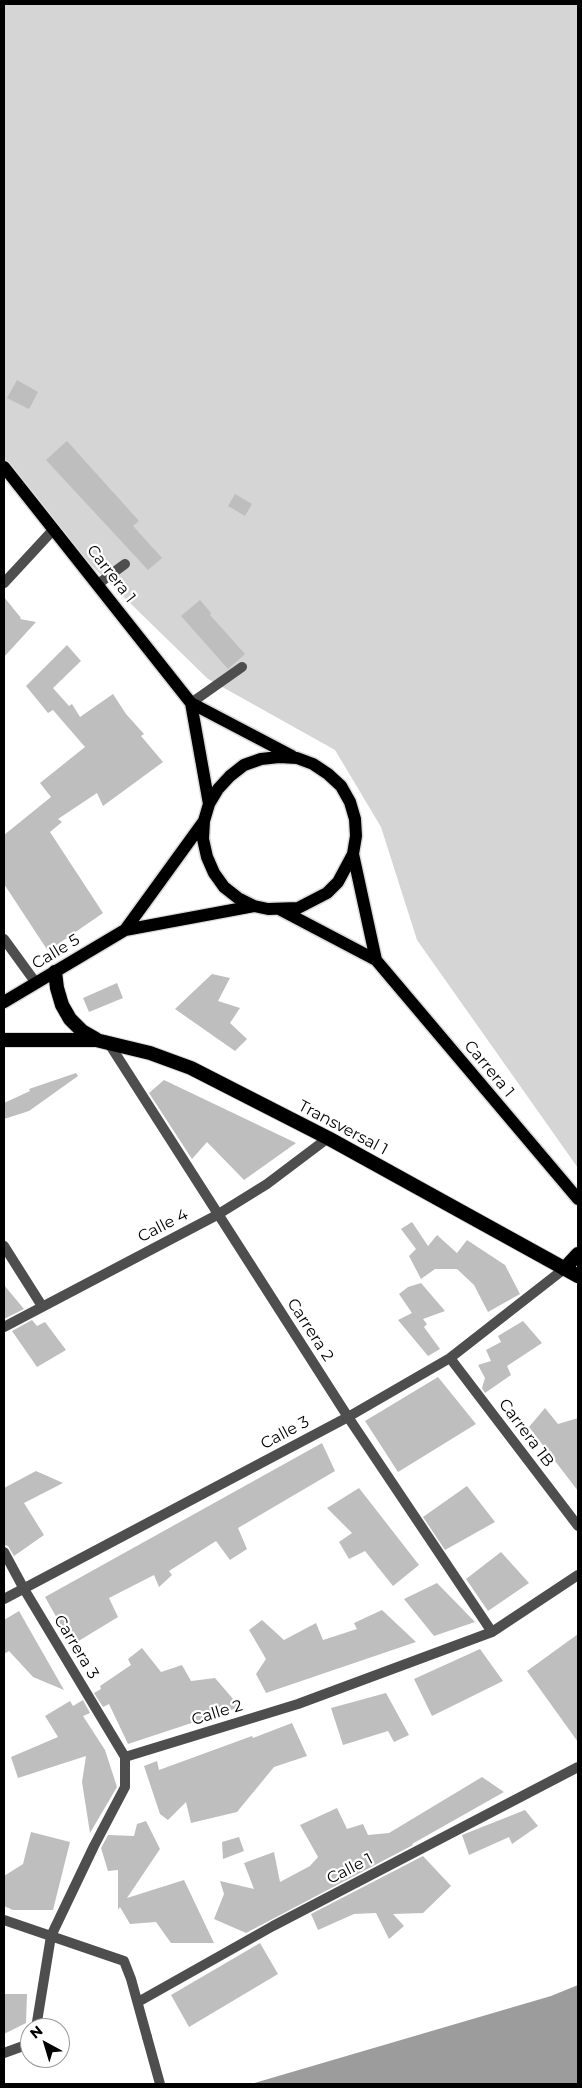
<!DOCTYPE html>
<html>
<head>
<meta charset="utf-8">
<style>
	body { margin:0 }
	#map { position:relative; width:582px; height:2088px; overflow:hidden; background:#fff; font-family:Montserrat,sans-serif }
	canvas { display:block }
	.frame { position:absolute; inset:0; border:5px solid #000; pointer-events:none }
	.north { position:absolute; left:20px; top:2018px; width:50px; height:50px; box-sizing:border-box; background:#fff; border:1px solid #999; border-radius:50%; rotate:321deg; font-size:14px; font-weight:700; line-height:20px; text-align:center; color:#000 }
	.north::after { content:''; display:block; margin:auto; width:18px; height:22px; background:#000; clip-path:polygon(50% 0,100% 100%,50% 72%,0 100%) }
</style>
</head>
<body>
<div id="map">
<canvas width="582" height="2088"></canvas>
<div class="frame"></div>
<div class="north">N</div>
</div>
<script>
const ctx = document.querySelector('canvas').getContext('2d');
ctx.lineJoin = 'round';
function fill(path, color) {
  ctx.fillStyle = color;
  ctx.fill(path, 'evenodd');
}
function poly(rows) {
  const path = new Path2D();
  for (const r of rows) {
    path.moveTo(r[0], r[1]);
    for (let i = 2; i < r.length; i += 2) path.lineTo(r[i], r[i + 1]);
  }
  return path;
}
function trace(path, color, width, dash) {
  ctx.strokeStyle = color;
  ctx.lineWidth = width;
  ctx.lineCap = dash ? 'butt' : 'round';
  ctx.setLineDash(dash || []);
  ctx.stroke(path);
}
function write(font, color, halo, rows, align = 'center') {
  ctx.font = font + ' Montserrat,sans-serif';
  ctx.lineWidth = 4.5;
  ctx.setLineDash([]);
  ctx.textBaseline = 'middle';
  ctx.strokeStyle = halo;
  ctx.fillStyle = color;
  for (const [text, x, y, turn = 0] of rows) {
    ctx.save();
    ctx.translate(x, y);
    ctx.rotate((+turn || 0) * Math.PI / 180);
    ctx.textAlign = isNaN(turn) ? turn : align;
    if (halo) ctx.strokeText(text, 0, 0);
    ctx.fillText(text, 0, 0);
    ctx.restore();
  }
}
fill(poly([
	[4,4,578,4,578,1168,417,940,381,827,335,750,208,679,54,529,4,467]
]), '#d5d5d5');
fill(poly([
	[578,1985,578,2084,251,2084,551,1996]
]), '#9c9c9c');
fill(poly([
	[17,380,38,392,29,409,7,398],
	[67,441,139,521,133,526,162,558,148,570,46,460],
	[235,494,252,504,245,516,228,506],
	[4,597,21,618,20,619,36,622,4,657],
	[200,600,211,613,210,615,245,654,228,669,181,616],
	[67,645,81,661,53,688,69,706,72,704,80,717,113,694,126,714,144,734,141,736,163,762,103,806,97,793,58,819,62,822,50,832,103,913,48,951,4,884,4,835,51,797,40,783,85,747,53,710,48,713,26,686],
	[212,974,230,978,218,1001,240,1008,230,1023,247,1039,235,1051,175,1009],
	[117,983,123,998,89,1012,83,998],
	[76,1073,78,1076,29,1111,4,1119,4,1103,30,1091,29,1089],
	[164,1080,296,1143,244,1180,207,1142,192,1159,149,1093],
	[412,1222,428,1246,437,1235,457,1253,467,1240,505,1265,520,1294,488,1312,474,1285,457,1269,435,1269,421,1279,409,1256,416,1249,401,1229],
	[421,1283,445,1311,423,1319,427,1324,424,1327,440,1349,428,1356,398,1320,412,1313,399,1294,408,1287],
	[4,1285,24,1309,4,1319],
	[32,1320,37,1326,45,1322,66,1350,37,1367,12,1331],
	[523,1321,542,1343,507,1366,511,1375,485,1393,482,1388,485,1378,478,1365,491,1361,486,1350,501,1342,498,1336],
	[438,1377,476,1424,398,1472,365,1421],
	[545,1408,558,1424,578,1418,578,1491,529,1427],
	[322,1443,335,1471,238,1528,247,1549,230,1560,216,1541,169,1571,172,1575,159,1587,154,1575,109,1598,118,1617,72,1645,45,1597],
	[36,1471,63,1483,24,1503,44,1535,14,1556,8,1546,4,1545,4,1488],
	[467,1486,495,1522,445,1550,423,1517],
	[359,1488,419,1565,393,1586,365,1551,349,1559,339,1542,352,1533,327,1508],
	[501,1552,529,1583,488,1611,466,1579],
	[437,1583,475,1622,434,1636,404,1599],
	[382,1610,416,1642,266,1693,256,1674,266,1659,249,1630,262,1620,284,1640,316,1623,323,1640,357,1629,354,1623],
	[19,1611,64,1690,33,1677,9,1651,4,1654,4,1620],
	[578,1634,578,1742,527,1671],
	[142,1648,161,1672,182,1665,191,1681,215,1678,240,1707,128,1744,109,1704,103,1707,94,1693,101,1689,100,1686,131,1665,128,1659],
	[480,1649,503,1681,432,1716,414,1679],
	[386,1693,409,1735,394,1742,388,1731,343,1745,331,1708],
	[83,1700,90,1713,83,1716,105,1750,117,1787,90,1833,82,1782,86,1756,18,1778,11,1757,58,1737,45,1716,70,1701,73,1706],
	[292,1723,307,1756,274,1767,237,1812,191,1823,186,1802,168,1820,160,1814,144,1766,157,1761,159,1770,252,1736,253,1738],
	[482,1777,504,1792,412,1844,413,1845,246,1933,214,1919,224,1894,220,1881,254,1889,244,1863,274,1852,280,1882,310,1866,318,1857,300,1825,337,1808,347,1829,363,1824,368,1835,389,1833],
	[525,1810,538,1826,512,1844,509,1837,469,1855,462,1835],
	[146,1821,160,1849,127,1898,184,1880,214,1943,171,1943,156,1922,130,1924,120,1907,118,1910,118,1870,108,1871,101,1848,108,1835,134,1836,137,1824],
	[31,1832,70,1842,53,1910,13,1910,4,1906,4,1876,23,1864],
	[239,1837,244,1851,223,1859,222,1842],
	[423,1856,451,1886,423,1913,393,1914,404,1926,389,1939,376,1913,354,1914,318,1930,311,1914],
	[260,1943,278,1974,189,2027,171,1995],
	[4,1994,27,1994,26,2023,4,2034]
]), '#bebebe');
const primary = poly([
	[4,467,191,703,292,756],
	[191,703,209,804],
	[353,854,376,960],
	[281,910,376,960,578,1199],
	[125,930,204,821],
	[4,1002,125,930,254,906,268,909,298,908,327,893,338,882,353,854,356,836,355,819,350,802,341,786,328,774,313,764,297,758,279,757,261,759,244,765,230,776,218,789,209,804,204,821,203,839,207,857,214,873,224,887,238,898,254,906]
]);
const trunk = poly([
	[55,972,57,988,62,1005,70,1019,82,1031,96,1039],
	[4,1040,96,1040,150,1053,191,1068,328,1138,578,1276],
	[564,1269,578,1254]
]);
trace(primary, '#dbdbdb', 15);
trace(trunk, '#dbdbdb', 16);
trace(poly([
	[147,2037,160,2084]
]), '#4e4e4e', 10);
trace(poly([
	[4,583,54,529],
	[98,584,125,564],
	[191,703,242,667],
	[4,939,36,983],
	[108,1042,348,1417,492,1632],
	[4,1246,42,1306],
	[4,1327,217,1215,267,1184,328,1138],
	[450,1358,578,1526],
	[4,1552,24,1589,125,1757],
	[4,1599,348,1417,450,1358,564,1269],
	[125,1757,298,1704,492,1632,578,1575],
	[4,1920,124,1961,131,1979,147,2037],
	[138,2002,273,1926,578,1767],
	[36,2028,51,1936,94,1846,125,1787,125,1757],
	[4,2053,26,2045,30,2041]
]), '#4e4e4e', 10);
trace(primary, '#000', 12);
trace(trunk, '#000', 14);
write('16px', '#000', '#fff', [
	["Carrera 1",111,574,52],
	["Calle 5",56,952,-31],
	["Carrera 1",489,1069,50],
	["Transversal 1",343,1128,28],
	["Calle 4",163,1226,-27],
	["Carrera 2",310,1330,57],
	["Calle 3",285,1433,-28],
	["Carrera 1B",526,1433,53],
	["Carrera 3",76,1647,59],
	["Calle 2",217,1713,-17],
	["Calle 1",350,1869,-27]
]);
</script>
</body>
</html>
